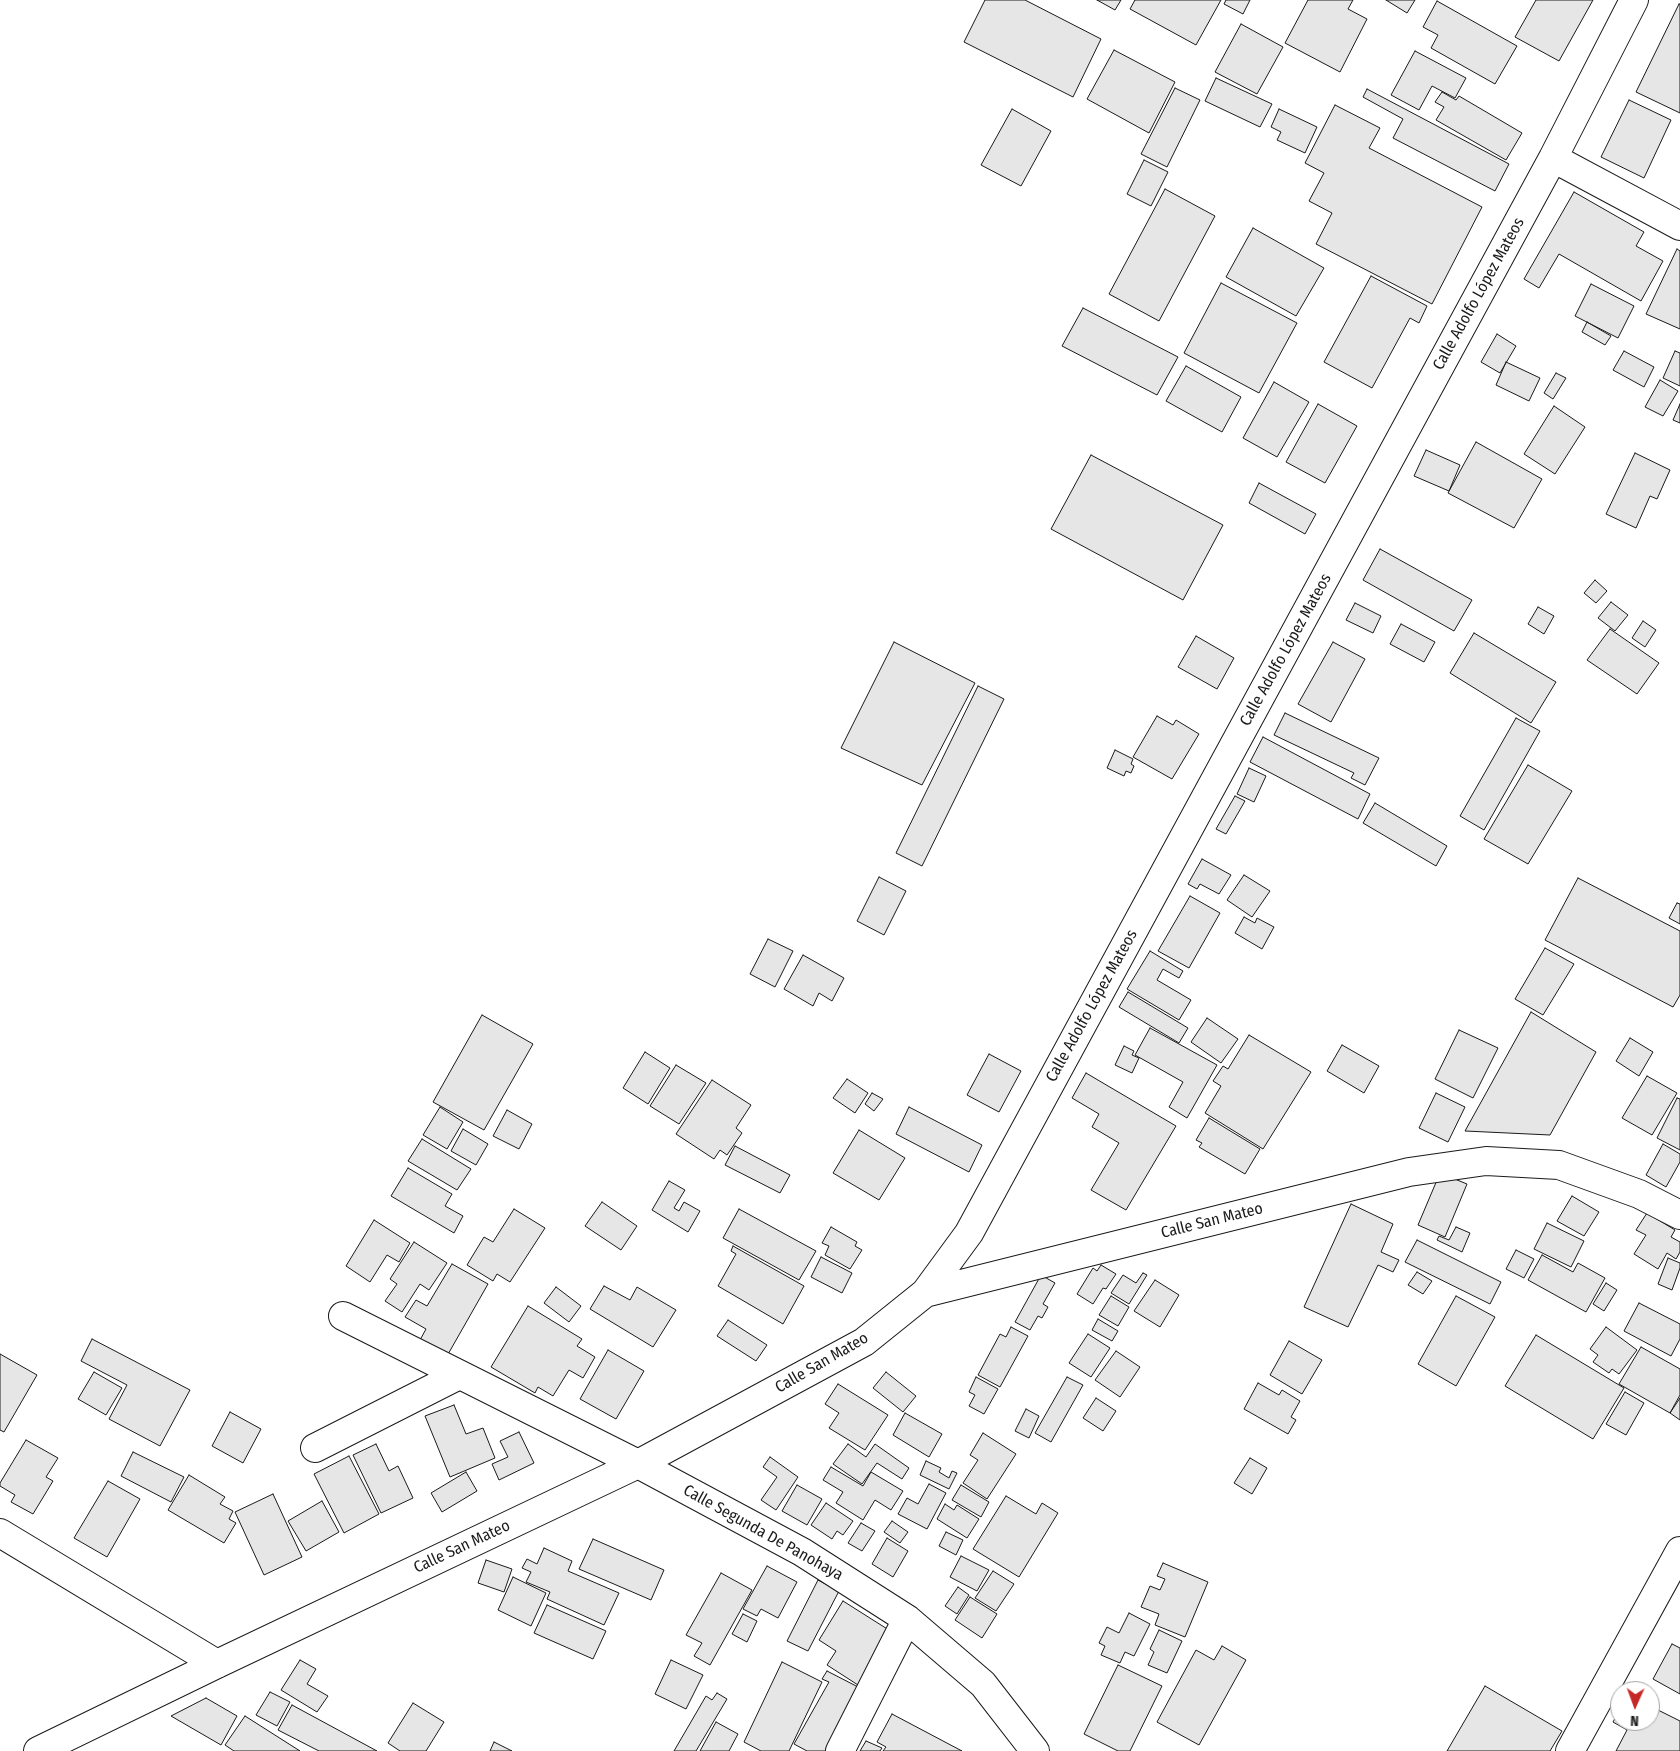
<!DOCTYPE html>
<html>
<head>
<meta charset="utf-8">
<style>
	body { margin:0 }
	#map { position:relative; width:1680px; height:1751px; overflow:hidden; background:#fff; font-family:"Fira Sans Condensed",sans-serif }
	canvas { display:block }
	.north { position:absolute; left:1610px; top:1681px; width:50px; height:50px; box-sizing:border-box; background:#fff; border:1px solid #a3a3a3; border-radius:50%; rotate:182deg; font-size:14px; font-weight:700; line-height:20px; text-align:center; color:#1a1a1a }
	.north::after { content:''; display:block; margin:auto; width:18px; height:22px; background:#c62828; clip-path:polygon(50% 0,100% 100%,50% 72%,0 100%) }
</style>
</head>
<body>
<div id="map">
<canvas width="1680" height="1751"></canvas>
<div class="north">N</div>
</div>
<script>
const ctx = document.querySelector('canvas').getContext('2d');
ctx.lineJoin = 'round';
function fill(path, color) {
  ctx.fillStyle = color;
  ctx.fill(path, 'evenodd');
}
function poly(rows) {
  const path = new Path2D();
  for (const r of rows) {
    path.moveTo(r[0], r[1]);
    for (let i = 2; i < r.length; i += 2) path.lineTo(r[i], r[i + 1]);
  }
  return path;
}
function trace(path, color, width, dash) {
  ctx.strokeStyle = color;
  ctx.lineWidth = width;
  ctx.lineCap = dash ? 'butt' : 'round';
  ctx.setLineDash(dash || []);
  ctx.stroke(path);
}
function write(font, color, halo, rows, align = 'center') {
  ctx.font = font + ' "Fira Sans Condensed",sans-serif';
  ctx.lineWidth = 4;
  ctx.setLineDash([]);
  ctx.textBaseline = 'middle';
  ctx.strokeStyle = halo;
  ctx.fillStyle = color;
  for (const [text, x, y, turn = 0] of rows) {
    ctx.save();
    ctx.translate(x, y);
    ctx.rotate((+turn || 0) * Math.PI / 180);
    ctx.textAlign = isNaN(turn) ? turn : align;
    if (halo) ctx.strokeText(text, 0, 0);
    ctx.fillText(text, 0, 0);
    ctx.restore();
  }
}
const building = poly([
	[985,0,1025,0,1101,39,1073,97,964,42,985,0],
	[1097,0,1121,0,1115,10,1097,0],
	[1135,0,1221,0,1196,45,1130,9,1135,0],
	[1226,0,1250,0,1243,14,1224,4,1226,0],
	[1308,0,1353,0,1348,9,1367,19,1340,72,1285,43,1308,0],
	[1386,0,1415,0,1407,13,1386,0],
	[1536,0,1593,0,1559,61,1515,37,1536,0],
	[1437,1,1517,46,1495,84,1431,48,1438,35,1423,27,1437,1],
	[1679,4,1680,4,1680,113,1636,92,1679,4],
	[1241,24,1283,47,1257,94,1215,72,1241,24],
	[1114,50,1175,82,1149,133,1087,99,1114,50],
	[1415,51,1466,78,1455,98,1432,86,1419,110,1391,95,1415,51],
	[1216,78,1272,104,1260,127,1205,101,1216,78],
	[1175,88,1200,100,1167,167,1141,154,1175,88],
	[1367,89,1509,164,1495,191,1393,138,1403,119,1363,97,1367,89],
	[1442,92,1456,100,1459,96,1522,133,1506,160,1436,120,1444,107,1435,102,1442,92],
	[1629,100,1671,120,1644,178,1601,157,1629,100],
	[1335,105,1380,128,1369,148,1482,207,1432,304,1316,244,1332,213,1309,201,1324,173,1305,163,1335,105],
	[1012,109,1051,131,1021,186,981,165,1012,109],
	[1279,109,1317,127,1305,153,1277,140,1281,132,1271,127,1279,109],
	[1144,160,1168,172,1151,206,1127,194,1144,160],
	[1165,189,1215,216,1159,321,1109,294,1165,189],
	[1574,192,1644,232,1636,246,1663,261,1641,301,1559,254,1539,288,1524,279,1574,192],
	[1253,228,1324,268,1296,316,1226,277,1253,228],
	[1677,249,1680,251,1680,329,1646,314,1677,249],
	[1371,276,1427,306,1419,323,1410,318,1372,388,1324,362,1371,276],
	[1221,283,1297,323,1259,393,1184,353,1221,283],
	[1591,284,1634,306,1618,338,1575,316,1591,284],
	[1083,308,1178,357,1157,395,1062,346,1083,308],
	[1587,322,1611,336,1605,345,1582,332,1587,322],
	[1497,334,1516,346,1500,373,1481,362,1497,334],
	[1624,351,1654,367,1644,387,1613,370,1624,351],
	[1675,351,1680,353,1680,386,1663,378,1675,351],
	[1506,362,1540,378,1529,401,1496,385,1506,362],
	[1186,366,1241,397,1222,432,1166,401,1186,366],
	[1556,373,1566,378,1553,399,1544,393,1556,373],
	[1660,380,1678,391,1663,416,1645,407,1660,380],
	[1274,382,1309,402,1277,457,1243,438,1274,382],
	[1318,404,1357,426,1325,483,1286,462,1318,404],
	[1680,404,1680,423,1673,420,1680,404],
	[1554,406,1585,427,1555,474,1524,454,1554,406],
	[1476,442,1542,479,1514,528,1448,493,1476,442],
	[1426,450,1460,465,1449,491,1414,476,1426,450],
	[1635,453,1670,470,1657,499,1650,496,1636,528,1606,514,1635,453],
	[1091,455,1223,525,1183,600,1051,529,1091,455],
	[1259,483,1316,514,1305,534,1249,503,1259,483],
	[1380,549,1472,600,1454,631,1363,580,1380,549],
	[1595,580,1607,591,1596,603,1584,593,1595,580],
	[1611,602,1628,615,1615,631,1598,618,1611,602],
	[1355,603,1381,616,1373,633,1346,620,1355,603],
	[1538,607,1554,616,1544,634,1528,624,1538,607],
	[1643,621,1656,630,1645,647,1632,638,1643,621],
	[1401,624,1435,642,1424,662,1390,644,1401,624],
	[1610,629,1659,663,1637,694,1587,660,1610,629],
	[1474,633,1556,682,1531,723,1450,673,1474,633],
	[1196,636,1234,658,1217,689,1178,667,1196,636],
	[894,642,975,683,922,785,841,748,894,642],
	[1333,642,1365,659,1331,722,1298,704,1333,642],
	[978,686,1004,699,922,866,896,853,978,686],
	[1285,713,1379,758,1365,785,1351,778,1354,773,1274,735,1285,713],
	[1157,716,1173,725,1176,720,1199,734,1172,779,1133,757,1157,716],
	[1516,718,1540,731,1484,830,1460,816,1516,718],
	[1263,737,1370,794,1358,819,1250,762,1263,737],
	[1115,750,1133,759,1131,764,1134,766,1131,773,1126,771,1124,776,1107,768,1115,750],
	[1528,765,1572,791,1528,864,1484,839,1528,765],
	[1249,768,1266,776,1254,802,1237,794,1249,768],
	[1235,796,1245,801,1226,834,1216,829,1235,796],
	[1375,803,1447,846,1436,866,1363,823,1375,803],
	[1202,859,1231,875,1219,894,1200,884,1197,889,1188,884,1202,859],
	[1244,875,1270,891,1252,917,1227,900,1244,875],
	[879,877,906,891,884,935,857,921,879,877],
	[1578,878,1680,931,1680,995,1673,1007,1545,940,1578,878],
	[1190,896,1220,913,1189,968,1158,951,1190,896],
	[1677,903,1680,904,1680,924,1669,918,1677,903],
	[1244,917,1255,923,1257,918,1274,927,1262,949,1235,933,1244,917],
	[768,939,793,951,775,987,750,974,768,939],
	[1545,948,1574,964,1543,1015,1515,999,1545,948],
	[1150,951,1183,971,1179,978,1163,969,1157,980,1191,1000,1179,1020,1127,989,1150,951],
	[803,955,844,978,832,1001,819,993,813,1006,784,989,803,955],
	[1128,992,1188,1028,1179,1043,1119,1007,1128,992],
	[1531,1012,1596,1052,1550,1135,1465,1131,1531,1012],
	[482,1015,533,1044,484,1130,433,1102,482,1015],
	[1207,1018,1238,1039,1221,1063,1191,1042,1207,1018],
	[1150,1028,1217,1065,1187,1118,1169,1107,1183,1082,1135,1055,1150,1028],
	[1459,1030,1498,1048,1473,1098,1435,1079,1459,1030],
	[1249,1035,1311,1072,1263,1149,1205,1113,1221,1086,1213,1081,1223,1066,1228,1069,1249,1035],
	[1630,1038,1653,1052,1639,1076,1616,1061,1630,1038],
	[1342,1045,1379,1066,1364,1093,1327,1071,1342,1045],
	[1124,1046,1134,1051,1132,1055,1139,1058,1132,1073,1115,1065,1124,1046],
	[645,1052,670,1068,648,1104,623,1088,645,1052],
	[989,1054,1021,1071,999,1112,967,1095,989,1054],
	[676,1065,706,1083,679,1124,650,1106,676,1065],
	[1086,1073,1176,1126,1126,1210,1091,1190,1119,1143,1092,1127,1099,1114,1072,1098,1086,1073],
	[1647,1076,1677,1093,1652,1135,1622,1118,1647,1076],
	[847,1079,868,1093,855,1113,833,1098,847,1079],
	[712,1080,751,1105,736,1128,742,1133,727,1155,720,1150,714,1159,676,1134,712,1080],
	[872,1093,883,1099,874,1111,865,1104,872,1093],
	[1436,1093,1465,1107,1448,1142,1419,1128,1436,1093],
	[1677,1098,1680,1099,1680,1150,1657,1138,1677,1098],
	[440,1107,463,1122,447,1149,423,1135,440,1107],
	[909,1107,982,1145,969,1172,896,1134,909,1107],
	[507,1110,532,1124,519,1149,493,1136,507,1110],
	[1209,1118,1260,1149,1245,1174,1199,1147,1202,1143,1196,1140,1209,1118],
	[463,1129,488,1144,476,1165,451,1151,463,1129],
	[859,1130,905,1158,879,1200,833,1173,859,1130],
	[422,1139,471,1169,457,1190,408,1161,422,1139],
	[1663,1144,1680,1154,1680,1162,1666,1187,1646,1175,1663,1144],
	[735,1146,790,1175,780,1193,725,1165,735,1146],
	[408,1168,452,1194,445,1206,463,1216,454,1233,391,1196,408,1168],
	[1440,1173,1467,1184,1445,1237,1418,1225,1440,1173],
	[669,1181,685,1190,674,1208,679,1211,684,1202,700,1211,688,1232,652,1210,669,1181],
	[1572,1196,1599,1212,1584,1236,1557,1221,1572,1196],
	[602,1202,637,1226,621,1250,585,1226,602,1202],
	[1351,1204,1393,1224,1381,1252,1399,1260,1393,1272,1378,1265,1348,1327,1304,1307,1351,1204],
	[514,1209,545,1228,510,1282,497,1274,493,1281,467,1265,484,1237,493,1242,514,1209],
	[739,1209,816,1251,799,1280,723,1238,739,1209],
	[1647,1213,1675,1230,1671,1237,1680,1242,1680,1252,1676,1259,1667,1253,1658,1269,1634,1254,1646,1235,1636,1230,1647,1213],
	[374,1220,410,1243,399,1262,387,1255,370,1282,346,1266,374,1220],
	[1547,1223,1584,1241,1571,1267,1534,1249,1547,1223],
	[831,1227,857,1242,855,1246,862,1250,850,1269,825,1255,829,1246,822,1243,831,1227],
	[1456,1227,1470,1233,1462,1252,1437,1240,1439,1236,1449,1240,1456,1227],
	[1417,1240,1501,1282,1490,1304,1405,1262,1417,1240],
	[414,1242,447,1263,429,1290,420,1284,402,1312,385,1301,397,1284,390,1279,414,1242],
	[733,1246,804,1286,783,1324,718,1286,736,1254,731,1251,733,1246],
	[1516,1250,1534,1259,1524,1278,1506,1269,1516,1250],
	[1542,1255,1573,1272,1578,1263,1605,1278,1586,1312,1528,1280,1542,1255],
	[821,1257,852,1273,842,1293,811,1277,821,1257],
	[1668,1258,1680,1263,1680,1268,1672,1290,1658,1284,1668,1258],
	[452,1264,488,1284,447,1356,420,1340,426,1329,405,1317,416,1300,427,1306,452,1264],
	[1101,1265,1116,1274,1106,1289,1103,1288,1093,1304,1077,1294,1093,1268,1097,1271,1101,1265],
	[1417,1272,1432,1281,1423,1294,1408,1285,1417,1272],
	[1143,1273,1147,1275,1129,1304,1111,1293,1123,1275,1136,1283,1143,1273],
	[1041,1275,1055,1283,1043,1304,1048,1307,1042,1318,1038,1316,1030,1330,1015,1322,1041,1275],
	[1155,1280,1179,1295,1160,1327,1134,1311,1155,1280],
	[1606,1283,1617,1290,1604,1311,1593,1304,1606,1283],
	[604,1286,630,1300,637,1287,676,1310,653,1347,590,1309,604,1286],
	[556,1287,581,1306,569,1322,544,1303,556,1287],
	[1111,1296,1129,1307,1118,1326,1099,1315,1111,1296],
	[1456,1296,1495,1317,1456,1386,1418,1364,1456,1296],
	[1639,1303,1680,1324,1680,1339,1671,1356,1624,1331,1639,1303],
	[528,1306,582,1339,577,1346,595,1357,583,1378,569,1370,553,1396,538,1387,535,1393,491,1367,528,1306],
	[1098,1319,1118,1331,1112,1341,1092,1330,1098,1319],
	[728,1320,767,1345,756,1361,717,1336,728,1320],
	[1011,1327,1028,1336,1000,1387,978,1375,1000,1334,1006,1337,1011,1327],
	[1606,1327,1637,1350,1619,1374,1612,1369,1609,1373,1593,1362,1598,1355,1590,1349,1606,1327],
	[1088,1334,1110,1348,1091,1377,1069,1363,1088,1334],
	[1536,1335,1624,1388,1593,1439,1505,1386,1536,1335],
	[92,1339,190,1390,160,1446,109,1419,127,1385,81,1361,92,1339],
	[1289,1341,1322,1360,1302,1394,1270,1375,1289,1341],
	[1641,1347,1680,1369,1680,1395,1670,1413,1619,1384,1641,1347],
	[608,1350,644,1371,616,1419,580,1399,608,1350],
	[1116,1351,1140,1367,1120,1397,1095,1380,1116,1351],
	[0,1354,37,1375,4,1432,0,1430,0,1354],
	[94,1372,122,1388,106,1415,78,1399,94,1372],
	[886,1372,916,1396,903,1412,873,1388,886,1372],
	[976,1377,998,1389,984,1414,969,1406,975,1395,969,1392,976,1377],
	[1067,1377,1083,1385,1051,1442,1035,1433,1067,1377],
	[1258,1383,1279,1395,1282,1390,1300,1401,1291,1417,1296,1420,1288,1434,1244,1409,1258,1383],
	[838,1384,888,1415,865,1450,829,1428,839,1413,825,1404,838,1384],
	[1625,1392,1644,1403,1626,1435,1606,1424,1625,1392],
	[1096,1398,1116,1411,1103,1431,1083,1418,1096,1398],
	[1680,1398,1680,1420,1670,1413,1680,1398],
	[454,1405,466,1434,483,1428,495,1458,450,1477,425,1416,454,1405],
	[1026,1409,1039,1416,1029,1438,1015,1431,1026,1409],
	[230,1412,261,1429,243,1463,212,1446,230,1412],
	[905,1413,942,1434,929,1457,893,1435,905,1413],
	[519,1432,534,1463,499,1480,492,1464,508,1457,500,1441,519,1432],
	[983,1433,1016,1454,987,1499,963,1483,978,1460,970,1455,983,1433],
	[26,1440,58,1458,46,1477,53,1481,33,1514,11,1502,15,1495,0,1486,0,1483,26,1440],
	[376,1444,389,1471,398,1466,413,1498,381,1513,353,1455,376,1444],
	[848,1444,866,1457,875,1444,909,1468,902,1479,877,1463,862,1484,833,1464,848,1444],
	[133,1452,184,1477,171,1502,121,1476,133,1452],
	[349,1456,379,1514,344,1533,314,1474,349,1456],
	[770,1457,798,1477,776,1510,761,1500,777,1477,763,1467,770,1457],
	[1250,1458,1267,1468,1252,1494,1234,1483,1250,1458],
	[926,1461,941,1468,939,1472,949,1478,952,1471,957,1473,949,1489,920,1475,926,1461],
	[831,1467,863,1486,871,1472,903,1491,891,1510,875,1500,863,1520,836,1503,843,1492,823,1480,831,1467],
	[466,1472,477,1491,442,1512,431,1493,466,1472],
	[189,1475,225,1497,220,1504,233,1511,229,1519,236,1523,224,1543,168,1510,189,1475],
	[108,1481,140,1499,107,1557,74,1538,108,1481],
	[929,1484,946,1493,927,1529,898,1514,907,1498,918,1504,929,1484],
	[797,1485,822,1499,807,1525,782,1511,797,1485],
	[961,1485,989,1502,981,1517,952,1500,961,1485],
	[273,1494,302,1557,264,1575,235,1512,273,1494],
	[1006,1496,1036,1514,1042,1503,1058,1513,1019,1577,973,1549,1006,1496],
	[322,1501,339,1532,306,1551,288,1521,322,1501],
	[826,1503,853,1521,843,1535,837,1531,832,1539,811,1525,826,1503],
	[945,1504,954,1510,957,1505,979,1519,967,1538,937,1519,945,1504],
	[892,1521,908,1532,900,1543,884,1532,892,1521],
	[861,1523,875,1531,862,1551,848,1543,861,1523],
	[946,1532,963,1540,956,1555,939,1546,946,1532],
	[887,1538,908,1551,893,1577,872,1564,887,1538],
	[593,1539,664,1570,651,1600,579,1569,593,1539],
	[544,1548,572,1561,568,1571,619,1593,604,1625,547,1599,550,1592,526,1582,531,1572,522,1568,527,1559,537,1564,544,1548],
	[961,1556,989,1570,977,1591,950,1577,961,1556],
	[486,1560,512,1569,504,1592,478,1583,486,1560],
	[1163,1563,1208,1582,1185,1637,1155,1625,1159,1614,1141,1607,1150,1586,1160,1590,1165,1579,1157,1576,1163,1563],
	[767,1566,797,1582,778,1618,761,1609,757,1616,743,1609,767,1566],
	[993,1571,1014,1584,996,1611,975,1598,993,1571],
	[721,1573,752,1590,710,1665,694,1656,702,1643,686,1635,721,1573],
	[513,1577,546,1593,531,1626,498,1610,513,1577],
	[818,1580,839,1591,808,1651,787,1641,818,1580],
	[958,1587,969,1595,957,1614,945,1606,958,1587],
	[970,1597,997,1614,982,1638,955,1620,970,1597],
	[843,1601,892,1632,858,1685,827,1665,836,1651,819,1640,843,1601],
	[547,1605,606,1631,593,1659,534,1633,547,1605],
	[1129,1613,1150,1624,1134,1656,1125,1652,1120,1663,1101,1655,1105,1646,1099,1643,1107,1627,1119,1633,1129,1613],
	[743,1614,757,1621,747,1642,732,1634,743,1614],
	[1159,1630,1182,1641,1167,1673,1148,1665,1154,1652,1150,1649,1159,1630],
	[1672,1644,1680,1648,1680,1694,1653,1679,1672,1644],
	[1222,1646,1246,1660,1199,1745,1157,1722,1196,1650,1214,1660,1222,1646],
	[300,1660,316,1669,307,1684,328,1696,317,1712,281,1690,300,1660],
	[671,1660,703,1675,686,1709,655,1694,671,1660],
	[782,1662,822,1682,789,1751,761,1751,744,1742,782,1662],
	[1118,1665,1162,1686,1130,1751,1118,1751,1084,1734,1118,1665],
	[827,1671,860,1688,826,1751,807,1751,794,1744,829,1682,822,1679,827,1671],
	[1485,1686,1562,1731,1550,1751,1447,1751,1485,1686],
	[270,1692,290,1702,277,1726,256,1715,270,1692],
	[717,1693,727,1699,696,1751,674,1751,706,1696,712,1700,717,1693],
	[206,1698,237,1716,221,1745,171,1716,206,1698],
	[413,1703,444,1722,426,1751,400,1751,388,1743,413,1703],
	[292,1705,377,1751,319,1751,278,1730,292,1705],
	[1650,1706,1680,1721,1680,1751,1616,1751,1627,1730,1613,1722,1620,1709,1620,1721,1650,1721,1650,1706],
	[892,1714,962,1751,883,1751,886,1747,877,1742,892,1714],
	[245,1716,300,1751,234,1751,225,1745,245,1716],
	[716,1722,738,1734,729,1751,700,1751,716,1722],
	[866,1741,882,1748,880,1751,860,1751,866,1741],
	[494,1742,512,1751,490,1751,494,1742]
]);
fill(building, '#e6e6e6');
trace(building, '#1a1a1a', 1);
const minor = poly([
	[1553,158,1680,226],
	[925,1293,969,1233,1553,158,1634,0],
	[343,1316,638,1464,802,1552,907,1619,983,1684,1035,1751],
	[315,1448,459,1375],
	[0,1533,217,1664],
	[38,1751,217,1664,638,1464,864,1342,925,1293,1409,1172,1486,1161,1559,1165,1639,1194,1680,1215],
	[840,1751,907,1619],
	[1570,1751,1680,1551]
]);
trace(minor, '#1a1a1a', 30);
trace(minor, '#fff', 28);
write('16px', '#1a1a1a', '#fff', [
	["Calle Adolfo López Mateos",1479,294,-61],
	["Calle Adolfo López Mateos",1286,650,-61],
	["Calle Adolfo López Mateos",1092,1006,-61],
	["Calle San Mateo",1212,1221,-14],
	["Calle San Mateo",822,1363,-30],
	["Calle Segunda De Panohaya",763,1533,29],
	["Calle San Mateo",462,1547,-25]
]);
</script>
</body>
</html>
